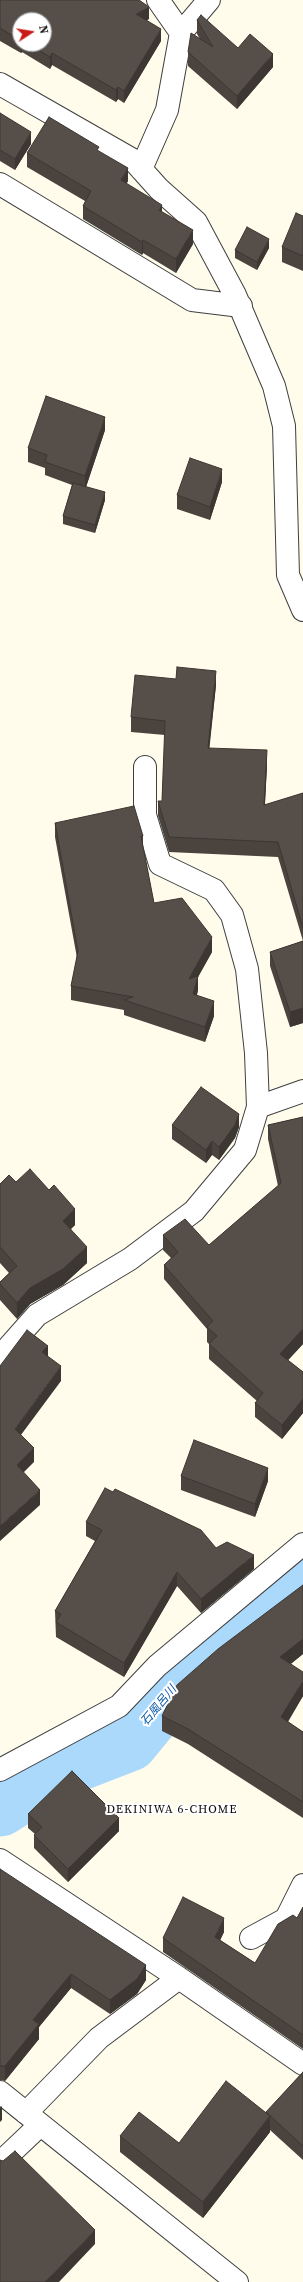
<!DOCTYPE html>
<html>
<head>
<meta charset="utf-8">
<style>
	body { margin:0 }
	#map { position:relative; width:303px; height:2282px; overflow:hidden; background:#fffcec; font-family:"Source Serif 4",serif }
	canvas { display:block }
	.north { position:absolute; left:12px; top:12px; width:40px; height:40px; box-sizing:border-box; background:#fff; border:1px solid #9e9e9e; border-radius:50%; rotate:78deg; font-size:11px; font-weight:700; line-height:16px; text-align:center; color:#0c0c0c }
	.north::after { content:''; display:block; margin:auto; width:14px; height:18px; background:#c91a18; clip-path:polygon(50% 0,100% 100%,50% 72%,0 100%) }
</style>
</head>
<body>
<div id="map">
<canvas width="303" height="2282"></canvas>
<div class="north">N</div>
</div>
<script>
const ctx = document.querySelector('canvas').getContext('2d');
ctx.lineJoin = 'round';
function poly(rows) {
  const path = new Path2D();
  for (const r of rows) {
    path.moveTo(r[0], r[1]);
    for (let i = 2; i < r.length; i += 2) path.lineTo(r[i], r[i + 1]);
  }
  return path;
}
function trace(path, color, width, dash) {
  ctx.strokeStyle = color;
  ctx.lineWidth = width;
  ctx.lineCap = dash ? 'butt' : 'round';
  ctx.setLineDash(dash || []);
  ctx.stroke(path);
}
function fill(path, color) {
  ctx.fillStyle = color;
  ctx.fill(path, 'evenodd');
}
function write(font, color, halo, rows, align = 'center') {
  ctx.font = font + ' "Source Serif 4","Noto Sans JP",serif';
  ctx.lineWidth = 4;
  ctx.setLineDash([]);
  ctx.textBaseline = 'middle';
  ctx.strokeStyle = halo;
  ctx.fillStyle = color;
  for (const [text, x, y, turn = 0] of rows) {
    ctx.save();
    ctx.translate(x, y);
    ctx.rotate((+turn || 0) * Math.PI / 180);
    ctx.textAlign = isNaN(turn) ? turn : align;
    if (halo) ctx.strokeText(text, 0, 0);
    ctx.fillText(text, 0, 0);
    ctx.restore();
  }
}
trace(poly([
	[0,1807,62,1768,129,1742,180,1680,303,1579]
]), '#abd9fc', 59);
const minor = poly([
	[158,0,181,33],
	[0,84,133,160,159,189,196,222,235,295,274,386,284,426,288,575,303,610],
	[141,169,167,110,181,33,209,0],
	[0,184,192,300,241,306],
	[145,767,145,815,160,864,214,890,232,915,247,969,256,1053,258,1107],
	[0,1357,37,1315,130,1259,194,1211,245,1150,258,1107,303,1091],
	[0,1770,119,1706,157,1666,303,1544],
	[0,1860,179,1978,303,2064],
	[251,1938,286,1919,303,1885],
	[0,2092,237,2282],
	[26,2113,99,2038,179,1978],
	[0,2163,40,2125]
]);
trace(minor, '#3f3f3f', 24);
trace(minor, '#fff', 22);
fill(poly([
	[0,0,149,19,146,20,161,41,124,103,118,99,116,102,52,65,50,69,22,52,21,53,0,41],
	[20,20,44,44,20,44],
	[197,20,238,48,273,67,237,109,188,66,188,52,200,39,197,34],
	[0,113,31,144,15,170,0,161],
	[99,152,128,181,126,184,162,212,193,244,176,273,143,253,142,255,83,219,83,206,85,201,27,167,27,153],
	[303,216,303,271,282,262,282,247],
	[269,248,257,270,235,258,235,250],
	[105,430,86,487,105,500,95,533,63,524,63,516,72,485,45,475,45,468,28,462,28,448],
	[222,482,210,520,177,509,177,495],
	[216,685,209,748,267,765,265,805,303,793,303,1023,290,1027,270,966,270,952,303,941,278,857,169,852,158,816,158,801,162,801,165,735,131,732,131,717],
	[55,823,143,836,143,847,154,903,212,952,198,977,198,990,197,995,214,1016,205,1042,124,1015,124,1010,71,1000,71,986,77,958,55,837],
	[303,1117,303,1344,288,1360,303,1372,303,1413,282,1439,255,1417,255,1403,257,1401,209,1359,209,1344,207,1342,207,1329,164,1279,164,1265,171,1258,163,1250,163,1235,209,1245,278,1186,268,1139,268,1125],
	[172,1125,239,1127,235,1138,219,1160,212,1155,206,1163,172,1139],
	[16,1182,75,1225,71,1229,87,1263,63,1285,30,1304,17,1319,0,1300,0,1282,9,1273,0,1263,0,1184],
	[181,1476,268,1481,255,1517,181,1490],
	[86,1522,216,1548,254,1569,201,1613,177,1586,124,1677,56,1637,55,1611,95,1541,86,1536],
	[303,1585,303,1654,290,1664,303,1696,288,1722,303,1732,303,1818,188,1744,162,1731,162,1716],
	[28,1814,119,1831,68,1882,34,1848,34,1835,35,1834,28,1828],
	[0,1869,146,1980,137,1994,110,2014,71,1988,39,2027,39,2039,5,2081,0,2080],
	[303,1907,303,2049,163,1952,163,1938,224,1932,220,1940,255,1963,297,1918],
	[303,2072,303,2160,270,2130,270,2132,203,2218,120,2152,120,2136,179,2143,266,2113]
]), '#4a433e');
fill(poly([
	[149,7,149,19,136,27,136,14],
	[161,29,161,41,124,103,124,91],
	[21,44,22,44,22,52,21,53],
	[52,53,52,65,50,69,50,57],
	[273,54,273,67,237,109,237,96],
	[118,87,118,99,116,102,116,90],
	[31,132,31,144,15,170,15,159],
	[128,168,128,181,121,194,121,180],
	[162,205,162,219,159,210],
	[193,230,193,244,176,273,176,259],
	[269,239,269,248,257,270,257,262],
	[143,240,143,253,142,255,142,242],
	[105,417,105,430,85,490,85,476],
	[222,469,222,482,210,520,210,507],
	[105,492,105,500,95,533,95,525],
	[216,671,216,685,208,762,208,748],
	[267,750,267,765,264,819,264,805],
	[212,937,212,952,198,977,198,990,193,1009,189,979],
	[214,1001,214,1016,205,1042,205,1027],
	[303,1008,303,1023,290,1027,290,1012],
	[239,1114,239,1127,235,1138,219,1160,219,1147],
	[212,1141,212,1155,206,1163,206,1150],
	[75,1209,75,1225,63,1236,63,1221],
	[87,1247,87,1263,63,1285,30,1304,17,1319,17,1303,30,1288],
	[303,1329,303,1344,280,1369,280,1354],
	[48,1346,48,1360,42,1352],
	[61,1366,61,1381,15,1443,15,1429],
	[303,1399,303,1413,282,1439,282,1425],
	[34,1448,34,1462,17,1479,17,1465],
	[268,1468,268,1481,255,1517,255,1504],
	[40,1490,40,1505,0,1541,0,1526],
	[254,1555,254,1569,201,1613,201,1599],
	[177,1572,177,1586,124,1677,124,1663],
	[303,1639,303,1654,280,1673,280,1657],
	[303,1681,303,1696,281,1732,281,1717],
	[119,1818,119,1831,68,1882,68,1869],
	[224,1918,224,1932,215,1951,215,1937],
	[146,1965,146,1980,137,1994,110,2014,110,2000],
	[71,1974,71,1988,39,2027,39,2039,5,2081,5,2066,33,2020],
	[2,2106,2,2120,0,2122,0,2108],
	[270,2116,270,2132,203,2218,203,2202],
	[95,2230,95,2244,59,2282,45,2282]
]), '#3c3732');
const building = poly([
	[0,0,139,0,149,7,136,14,161,29,124,91,118,87,116,90,52,53,50,57,29,44,44,44,44,20,20,20,20,40,0,28,0,0],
	[201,15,238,48,250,34,273,54,237,96,188,52,191,33,213,47,197,20,201,15],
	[0,113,31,132,15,159,0,150,0,113],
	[49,117,99,147,97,150,128,168,121,180,162,205,159,210,193,230,176,259,143,240,142,242,83,206,91,191,27,153,49,117],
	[296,213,303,216,303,256,282,247,296,213],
	[247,227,269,239,257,262,235,250,247,227],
	[46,396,105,417,85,476,45,462,47,455,28,448,46,396],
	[190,458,222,469,210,507,177,495,190,458],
	[73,483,105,492,95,525,63,516,73,483],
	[177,667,216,671,208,748,267,750,264,805,303,793,303,928,278,842,169,837,158,801,162,801,165,721,131,717,135,675,176,679,177,667],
	[134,806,143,836,141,836,154,903,182,898,212,937,189,979,198,976,193,994,214,1001,205,1027,124,1000,133,997,71,986,78,951,55,823,134,806],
	[303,941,303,1008,290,1012,270,952,303,941],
	[201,1087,239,1114,235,1125,219,1147,212,1141,206,1150,172,1125,201,1087],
	[303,1117,303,1329,280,1354,303,1372,303,1399,282,1425,255,1403,263,1393,209,1344,217,1336,207,1327,213,1321,164,1265,178,1252,163,1235,185,1219,209,1245,281,1183,268,1125,303,1117],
	[30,1169,49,1190,54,1185,75,1209,63,1221,87,1247,63,1269,30,1288,17,1303,0,1284,0,1282,17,1266,0,1247,0,1184,9,1175,16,1182,30,1169],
	[27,1330,48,1346,42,1352,61,1366,15,1429,34,1448,17,1465,40,1490,0,1526,0,1366,27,1330],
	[194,1440,268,1468,255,1504,181,1476,194,1440],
	[105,1488,113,1492,115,1489,201,1530,216,1548,227,1542,254,1555,201,1599,177,1572,124,1663,56,1622,61,1614,55,1611,102,1530,86,1522,105,1488],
	[303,1585,303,1639,280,1657,303,1672,303,1681,281,1717,303,1732,303,1802,188,1729,162,1716,177,1685,218,1649,303,1585],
	[72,1771,119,1818,68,1869,34,1835,42,1827,28,1814,72,1771],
	[0,1869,146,1965,137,1979,110,2000,71,1974,33,2020,39,2024,5,2066,0,2066,0,1869],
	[183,1897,224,1918,215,1937,255,1963,278,1924,293,1915,297,1918,303,1907,303,2035,163,1938,183,1897],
	[303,2072,303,2146,266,2112,303,2072],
	[226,2081,270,2116,203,2202,120,2136,139,2112,179,2143,226,2081],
	[15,2151,95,2230,45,2282,0,2282,0,2160,3,2161,15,2151]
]);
fill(building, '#564e48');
trace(building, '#3c3732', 1);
write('italic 12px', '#0b5aa9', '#fff', [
	["石風呂川",159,1706,-50]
]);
ctx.letterSpacing = '1px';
write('12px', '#0c0c0c', '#fff', [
	["DEKINIWA 6-CHOME",172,1810]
]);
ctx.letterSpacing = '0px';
</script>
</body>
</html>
